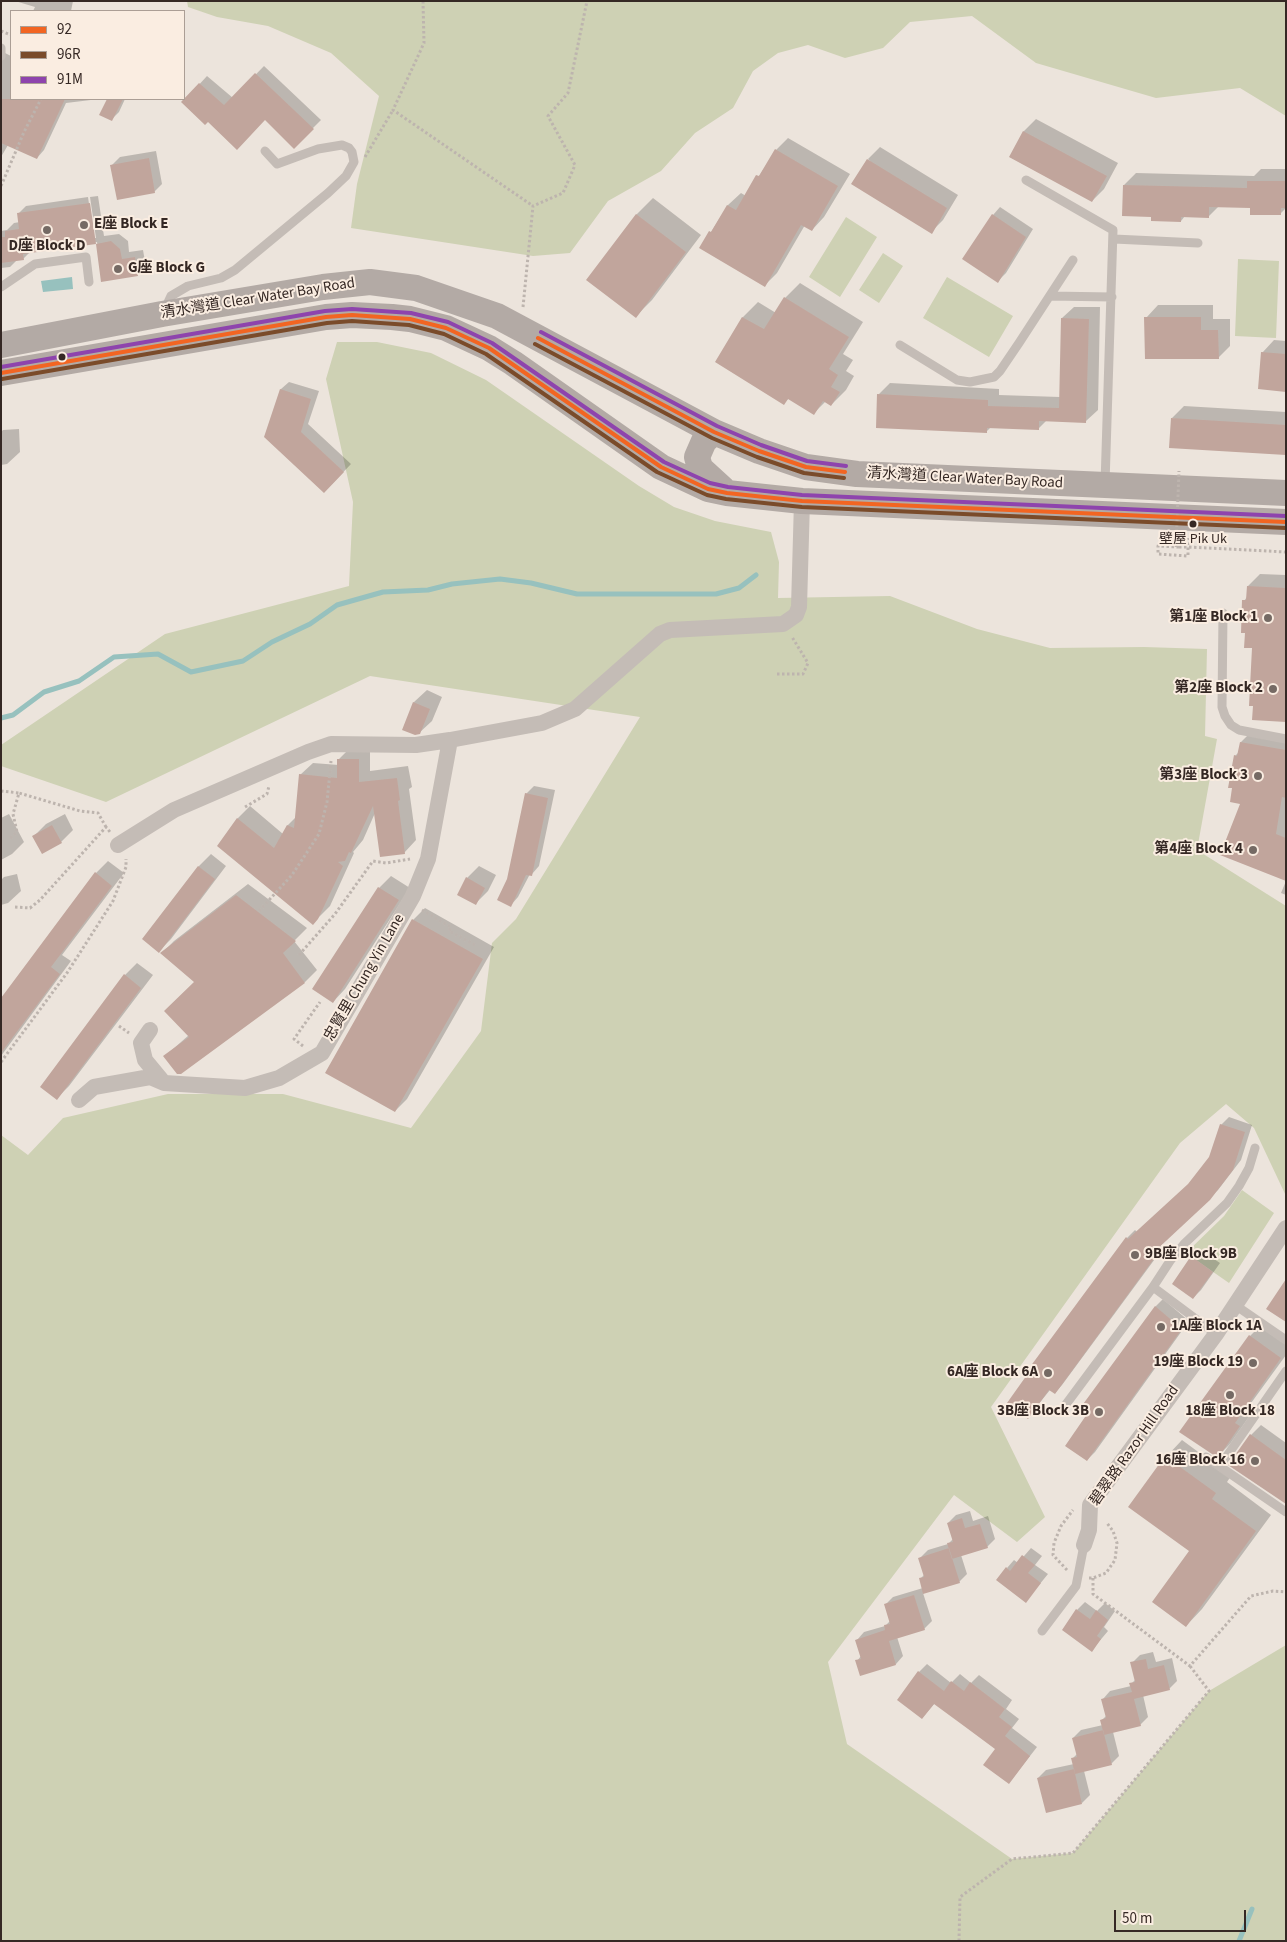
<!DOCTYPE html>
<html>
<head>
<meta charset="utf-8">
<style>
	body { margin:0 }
	#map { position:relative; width:1287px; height:1942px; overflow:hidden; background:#ece4dc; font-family:"Source Sans 3",sans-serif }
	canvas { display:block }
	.frame { position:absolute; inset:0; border:2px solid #352824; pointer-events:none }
	.legend { position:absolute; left:10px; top:10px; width:175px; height:90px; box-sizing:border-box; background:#faede1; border:1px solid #ab9e95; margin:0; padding:6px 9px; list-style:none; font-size:15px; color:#352824 }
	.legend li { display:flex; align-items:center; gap:10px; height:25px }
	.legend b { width:25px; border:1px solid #ab9e95 }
	.scale { position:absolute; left:1114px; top:1910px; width:132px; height:22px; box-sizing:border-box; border:2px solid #352824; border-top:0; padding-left:6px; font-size:15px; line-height:18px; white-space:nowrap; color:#352824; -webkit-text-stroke:4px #faede1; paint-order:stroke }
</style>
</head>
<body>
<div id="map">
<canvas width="1287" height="1942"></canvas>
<div class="frame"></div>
<ul class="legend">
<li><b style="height:6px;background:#f26522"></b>92</li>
<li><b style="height:6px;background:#7a4b2a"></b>96R</li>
<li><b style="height:6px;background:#8e44ad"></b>91M</li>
</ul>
<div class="scale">50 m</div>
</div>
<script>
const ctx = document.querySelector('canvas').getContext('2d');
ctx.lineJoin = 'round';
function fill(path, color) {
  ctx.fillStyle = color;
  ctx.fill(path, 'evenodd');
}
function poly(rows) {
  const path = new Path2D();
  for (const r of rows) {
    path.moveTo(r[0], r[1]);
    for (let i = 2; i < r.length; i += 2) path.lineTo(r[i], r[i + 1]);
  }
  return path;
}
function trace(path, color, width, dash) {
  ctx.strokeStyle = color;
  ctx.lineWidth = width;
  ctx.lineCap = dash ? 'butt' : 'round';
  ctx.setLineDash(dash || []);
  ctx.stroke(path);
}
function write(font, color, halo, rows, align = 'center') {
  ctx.font = font + ' "Source Sans 3","Noto Sans TC",sans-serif';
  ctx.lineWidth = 4;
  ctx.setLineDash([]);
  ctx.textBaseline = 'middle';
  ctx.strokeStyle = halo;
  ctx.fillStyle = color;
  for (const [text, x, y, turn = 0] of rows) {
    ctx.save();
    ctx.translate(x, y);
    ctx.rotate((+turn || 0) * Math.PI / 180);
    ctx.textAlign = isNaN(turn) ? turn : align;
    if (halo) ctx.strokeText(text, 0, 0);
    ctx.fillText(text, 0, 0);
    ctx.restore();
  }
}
fill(poly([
	[187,1,1286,1,1286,116,1240,88,1156,98,1036,63,972,16,910,22,883,48,845,58,808,45,778,53,753,71,733,108,695,133,661,171,608,201,570,253,533,256,351,228,357,184,379,96,331,53,268,26,217,17,188,7],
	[846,217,877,237,840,297,809,277],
	[883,253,903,266,879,303,859,290],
	[1238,259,1279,261,1276,338,1235,336],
	[947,277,1013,316,989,357,923,318],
	[337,342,377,342,431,353,486,380,639,486,674,507,715,521,771,532,779,562,778,598,890,596,977,629,1050,648,1144,647,1207,649,1205,736,1217,739,1197,850,1286,906,1286,1196,1254,1128,1226,1104,1180,1143,991,1407,1045,1517,1017,1542,954,1495,828,1662,847,1744,1012,1859,1073,1853,1209,1691,1286,1645,1286,1941,1,1941,1,1135,28,1155,63,1118,168,1094,283,1094,411,1128,481,1031,492,943,516,919,640,717,370,676,106,802,1,766,1,745,165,634,349,586,353,502,326,379],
	[1242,1190,1274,1213,1229,1283,1186,1253,1224,1216]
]), '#ced1b4');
fill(poly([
	[72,277,73,289,43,292,41,281]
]), '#97c1be');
fill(poly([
	[15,1,73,1,71,11,33,11,35,7],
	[1,51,11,56,11,99,99,99,66,103,44,150,37,158,8,145,1,157],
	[264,66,321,120,294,147,265,119,208,121,183,102,207,76,233,98],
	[108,99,125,99,119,112,111,120,101,114],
	[1036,119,1118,163,1104,189,1092,201,1010,157,1024,131],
	[788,138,850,174,824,217,812,230,805,225,777,273,765,285,701,248,728,205,741,193,746,196,776,150],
	[880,147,958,195,943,220,931,232,868,159],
	[156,151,162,184,154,192,112,165,120,157],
	[1261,169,1286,169,1286,208,1280,214,1252,206,1219,206,1208,217,1185,216,1181,221,1153,216,1124,185,1136,173,1254,176],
	[98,196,104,236,119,234,128,241,129,252,143,250,146,267,138,275,102,280,97,242,30,252,23,259,17,260,10,267,1,268,1,231,7,230,14,223,20,222,18,214,26,206,88,197,94,238,96,238,90,197],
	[653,198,701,235,652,300,636,316,636,215],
	[1000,207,1033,229,1006,273,998,281,993,215],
	[800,283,863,322,843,354,853,360,846,371,854,376,846,390,831,405,826,401,814,413,789,398,784,403,716,362,743,317,758,302,776,313,785,298],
	[1158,305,1213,305,1213,319,1230,319,1230,346,1218,358,1146,318],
	[1074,307,1100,307,1098,410,1086,421,1047,420,1038,429,991,427,986,432,878,395,890,383,999,389,999,395,1060,397,1062,318],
	[1274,340,1286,341,1286,390,1262,353],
	[289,382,319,391,308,424,351,464,332,484,266,437,281,389],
	[1184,406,1286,412,1286,454,1172,418],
	[19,429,20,452,7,464,1,465,1,432,3,430],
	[1260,574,1286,575,1286,720,1246,632,1244,601,1247,597,1248,586],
	[427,690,442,697,432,721,419,733,403,729,414,702],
	[1253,730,1286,736,1286,880,1242,803,1235,756,1239,752,1241,742],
	[351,747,370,747,370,771,408,766,412,787,409,789,416,840,404,853,375,813,363,840,353,852,354,853,330,906,313,923,219,846,238,818,250,806,283,834,288,825,296,817,300,775,313,763,339,765,339,759],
	[534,786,555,790,539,866,532,874,530,874,518,897,511,905,508,879,526,794],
	[9,814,24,842,12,854,1,860,1,818],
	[65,814,73,830,61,842,34,836,46,824],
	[211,854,226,866,171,939,159,951,144,939,199,866],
	[108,861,124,873,62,955,71,961,1,1056,1,1002,96,873],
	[479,866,496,875,488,891,476,903,467,878],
	[17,874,21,891,8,903,1,905,1,880,4,877],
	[391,876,410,888,345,989,333,1002,379,888],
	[1286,881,1286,895,1281,893],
	[248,884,307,928,294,941,317,970,305,982,165,1056,189,1035,195,982,162,953,174,941],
	[425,908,494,947,407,1099,395,1111,413,920],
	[137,963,153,975,69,1086,57,1098,125,975],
	[1229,1117,1252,1125,1241,1160,1218,1190,1159,1245,1163,1248,1062,1385,1055,1393,1050,1390,1028,1417,1127,1238,1135,1230,1137,1232,1191,1183,1210,1157,1221,1125],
	[1199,1249,1220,1263,1201,1290,1193,1298,1192,1257],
	[1163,1299,1189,1321,1095,1452,1087,1460,1155,1307],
	[1262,1324,1286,1341,1286,1355,1246,1410,1251,1414,1230,1444,1218,1456,1181,1432,1250,1336],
	[1261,1425,1286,1443,1286,1503,1230,1465,1251,1435],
	[1182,1440,1231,1476,1227,1482,1271,1515,1202,1609,1186,1626,1191,1551,1130,1507,1166,1457],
	[970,1511,973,1521,988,1516,995,1539,987,1547,961,1555,967,1574,959,1582,923,1593,932,1621,924,1629,897,1637,903,1656,896,1664,857,1661,861,1656,857,1640,864,1632,885,1626,890,1621,885,1605,893,1597,923,1588,920,1579,925,1574,920,1558,928,1550,948,1544,953,1539,948,1523,956,1515],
	[1031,1548,1042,1556,1035,1565,1048,1574,1026,1601,1007,1568,1014,1560,1018,1563],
	[1085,1602,1097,1611,1105,1603,1115,1611,1104,1627,1108,1631,1092,1650,1077,1610],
	[1153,1652,1156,1662,1172,1658,1177,1681,1169,1689,1143,1695,1148,1717,1140,1725,1113,1732,1119,1756,1111,1764,1084,1771,1090,1795,1082,1803,1038,1778,1046,1770,1074,1764,1072,1759,1077,1754,1073,1738,1081,1730,1103,1725,1102,1720,1107,1715,1103,1699,1110,1691,1131,1686,1131,1684,1136,1679,1132,1663,1140,1655],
	[927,1664,951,1683,960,1674,971,1683,979,1675,1012,1700,1006,1709,1019,1719,1012,1728,1037,1747,1009,1783,996,1749,935,1703,922,1718,919,1672]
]), '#0003');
trace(poly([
	[1,718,13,715,44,692,79,681,114,657,158,654,191,672,243,661,272,642,310,624,337,605,383,592,428,590,452,584,500,579,531,583,577,594,716,594,739,588,756,575],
	[1239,1941,1252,1909]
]), '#97c1be', 5);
fill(poly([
	[255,73,314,129,294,149,265,120,237,150,208,122,205,125,181,102,199,83,224,105],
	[1,99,65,99,37,159,1,143],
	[107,99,123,99,112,121,99,115],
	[1023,131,1107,176,1092,202,1009,157],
	[775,149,838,186,812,231,801,225,765,287,699,248,709,231,711,232,727,205,736,210,756,175,759,176],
	[149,158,155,193,117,200,110,165],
	[867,159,947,208,932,234,851,184],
	[1247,181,1286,181,1286,208,1281,208,1281,215,1250,215,1250,208,1209,207,1209,218,1181,217,1181,222,1151,221,1151,217,1122,216,1123,185,1247,188],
	[90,203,96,244,111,241,120,249,122,259,135,257,138,276,101,282,96,244,23,254,24,260,1,263,1,237,5,237,5,231,19,229,17,213],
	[636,214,686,252,636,318,586,280],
	[992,214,1026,237,998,283,962,259],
	[784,297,849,337,829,369,838,375,831,387,840,392,831,406,823,401,814,415,788,399,784,405,715,362,742,317,764,329],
	[1144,317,1201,317,1201,330,1218,330,1219,359,1145,359],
	[1061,318,1089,319,1086,423,1039,421,1039,430,987,428,987,433,876,428,877,394,988,400,988,406,1059,408],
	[1261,352,1286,354,1286,392,1258,389],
	[280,389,311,399,301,432,344,472,324,493,264,437],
	[1171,418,1286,425,1286,455,1169,448],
	[1247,586,1286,588,1286,722,1252,720,1253,706,1249,706,1252,648,1244,648,1245,633,1241,633,1242,600,1246,600],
	[413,702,430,709,420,734,415,735,402,730],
	[1240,742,1286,750,1286,798,1282,797,1276,834,1286,838,1286,881,1220,855,1240,804,1230,802,1232,788,1228,788,1234,755,1237,756],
	[337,759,359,759,359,782,397,778,400,800,398,801,405,854,380,857,373,806,351,853,349,852,345,861,338,862,343,866,318,919,313,925,217,846,237,818,274,848,287,825,294,828,299,774,337,778],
	[525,793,548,798,532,876,526,875,511,907,497,900,507,879],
	[52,825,62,843,42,854,32,836],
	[198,866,215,879,159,953,142,939],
	[95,872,112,886,51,967,60,974,1,1053,1,998],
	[466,877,485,888,476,905,457,895],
	[378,887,399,900,333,1003,312,989],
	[236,895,296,941,283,953,305,983,181,1074,177,1074,163,1056,189,1037,164,1011,194,982,160,953],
	[412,919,483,959,395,1112,325,1073],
	[124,974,141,988,57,1100,40,1087],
	[1220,1124,1245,1132,1233,1170,1210,1200,1152,1254,1156,1256,1055,1394,1049,1390,1028,1419,1007,1403,1029,1372,1027,1371,1126,1237,1128,1239,1188,1184,1209,1157],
	[1191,1256,1213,1272,1193,1299,1172,1284],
	[1286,1279,1286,1322,1266,1309],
	[1155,1306,1182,1329,1087,1461,1065,1446,1085,1417,1078,1411],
	[1249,1335,1281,1358,1235,1423,1240,1426,1218,1458,1179,1432],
	[1250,1434,1286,1460,1286,1504,1228,1465],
	[1165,1456,1216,1493,1212,1499,1256,1531,1186,1627,1152,1602,1189,1551,1128,1507],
	[962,1518,965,1528,980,1524,988,1548,952,1559,947,1543,953,1542,947,1523],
	[949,1548,960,1583,923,1594,919,1578,924,1577,918,1558],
	[1022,1555,1035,1565,1028,1573,1041,1583,1026,1603,996,1580,1006,1567,1010,1571],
	[914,1595,925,1630,889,1641,896,1665,860,1676,855,1660,861,1659,855,1640,885,1630,884,1625,890,1624,884,1604],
	[1076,1609,1090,1619,1096,1610,1108,1620,1097,1636,1101,1639,1092,1652,1062,1630],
	[1146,1659,1148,1669,1164,1665,1170,1690,1134,1699,1141,1726,1104,1735,1100,1720,1106,1718,1101,1699,1132,1692,1129,1683,1135,1682,1130,1662],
	[918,1671,944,1691,951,1681,964,1691,970,1682,1005,1709,999,1717,1012,1727,1005,1736,1030,1756,1009,1784,983,1765,995,1749,964,1726,934,1704,922,1719,897,1700],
	[1103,1730,1112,1765,1075,1774,1071,1758,1077,1757,1072,1738],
	[1074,1769,1082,1804,1046,1813,1037,1778]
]), '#c1a59c');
trace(poly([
	[423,1,424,43,393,110,533,206],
	[1,31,11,35],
	[365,157,393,110],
	[1,186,24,132,41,99],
	[523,307,533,206,563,193,575,165,548,116,568,93,587,1],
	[1179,547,1158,546,1158,554,1188,556,1188,538],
	[1189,547,1286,552],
	[777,674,803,674,808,663,792,637],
	[1,791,19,793],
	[245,807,267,794,269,786],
	[10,838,17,832,13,814,19,793,80,811,98,813,106,827],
	[15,907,30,908,40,900,106,827,110,832],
	[422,910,451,927,449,931,475,945],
	[259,911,292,875,319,834,327,802,331,761],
	[299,955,335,914,373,861,386,863,410,859],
	[119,1026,129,1033],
	[303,1046,294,1039,320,1002],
	[1,1062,67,973,113,901,126,867,126,859],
	[1067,1570,1053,1555,1054,1543,1061,1526,1073,1510],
	[1089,1578,1093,1578,1106,1573,1115,1560,1117,1543,1113,1531,1107,1523],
	[1093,1578,1093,1594,1190,1666,1251,1596,1273,1591,1286,1592],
	[959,1941,960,1897,1012,1859,1073,1853,1209,1691,1190,1666]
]), '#bdb4ae', 3, [2.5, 2.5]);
trace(poly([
	[1,48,1,56],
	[1026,180,1113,230,1105,484],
	[1114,239,1198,243],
	[1,287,35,264,86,257,89,282],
	[1050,296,1112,297],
	[165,309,171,296,188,286,221,278,235,270,328,193,346,176,354,162,352,152,349,148,342,145,318,149,277,164,265,151],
	[900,345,957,380,970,382,994,377,1000,371,1019,343,1073,260],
	[1223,613,1222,707,1225,716,1231,725,1239,730,1286,739],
	[1153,1287,1216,1334],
	[1235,1305,1286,1340],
	[1064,1407,1153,1287,1170,1261,1184,1244,1227,1203,1239,1186,1249,1168,1255,1148],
	[1206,1457,1286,1512],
	[1220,1466,1286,1371],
	[1042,1631,1076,1586,1084,1545]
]), '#c4bcb6', 9);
trace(poly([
	[118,845,174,810,308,752,331,744,416,745,450,740,542,723,575,709,660,634,670,630,783,624,796,615,799,607,802,501],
	[150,1030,141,1043,145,1060,164,1083],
	[79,1100,94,1087,150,1077,164,1083,245,1088,279,1078,322,1053,413,896,428,859,450,740],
	[1084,1545,1089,1530,1090,1505,1216,1334,1286,1228]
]), '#c4bcb6', 16);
trace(poly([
	[1,345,162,314,323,287,370,282,416,288,497,316,714,432,759,451,806,467,857,474,1286,493],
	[1,373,326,317,352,315,392,317,410,319,446,328,489,348,513,363,661,467,708,489,727,493,802,501,1286,522],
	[714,432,704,441,697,457,700,468,723,489]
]), '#b3aaa5', 26);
trace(poly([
	[1176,547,1179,471],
	[1179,547,1189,547]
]), '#bdb4ae', 3, [2.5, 2.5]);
trace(poly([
	[538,338,714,432,759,451,806,467,845,472],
	[1,373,326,317,352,315,410,319,446,328,489,348,661,467,708,489,727,493,802,501,1286,522]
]), '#f26522', 4);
trace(poly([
	[535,344,712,438,757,457,804,473,844,478],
	[2,379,327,323,352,321,409,325,444,334,486,354,657,472,707,495,726,499,802,507,1286,528]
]), '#7a4b2a', 4);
trace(poly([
	[541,332,717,426,761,445,807,461,846,466],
	[1,367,325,311,352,309,411,313,448,322,492,343,664,462,710,483,728,487,802,495,1286,516]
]), '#8e44ad', 4);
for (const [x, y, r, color] of [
	[84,225,5,"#756a64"],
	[47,230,5,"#756a64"],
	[118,269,5,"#756a64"],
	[62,357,4.5,"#352824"],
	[1193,524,4.5,"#352824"],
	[1268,618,5,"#756a64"],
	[1273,689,5,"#756a64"],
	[1258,776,5,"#756a64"],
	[1253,850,5,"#756a64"],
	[1135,1255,5,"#756a64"],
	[1161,1327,5,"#756a64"],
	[1253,1363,5,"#756a64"],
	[1048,1373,5,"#756a64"],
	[1230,1395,5,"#756a64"],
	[1099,1412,5,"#756a64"],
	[1255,1461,5,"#756a64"]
]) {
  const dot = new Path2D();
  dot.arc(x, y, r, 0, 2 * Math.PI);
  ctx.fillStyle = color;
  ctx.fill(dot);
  trace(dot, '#faede1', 2);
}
write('14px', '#352824', '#faede1', [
	["壁屋 Pik Uk",1193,540]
]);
write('bold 15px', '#352824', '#faede1', [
	["E座 Block E",94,225,"left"],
	["D座 Block D",47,247,"center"],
	["G座 Block G",128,269,"left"],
	["第1座 Block 1",1258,618],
	["第2座 Block 2",1263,689],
	["第3座 Block 3",1248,776],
	["第4座 Block 4",1243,850],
	["9B座 Block 9B",1145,1255,"left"],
	["1A座 Block 1A",1171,1327,"left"],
	["19座 Block 19",1243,1363],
	["6A座 Block 6A",1038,1373],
	["3B座 Block 3B",1089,1412],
	["18座 Block 18",1230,1412,"center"],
	["16座 Block 16",1245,1461]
], 'right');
write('15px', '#352824', '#faede1', [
	["清水灣道 Clear Water Bay Road",258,299,-9],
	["清水灣道 Clear Water Bay Road",965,479,3],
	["忠賢里 Chung Yin Lane",365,978,-60],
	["碧翠路 Razor Hill Road",1135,1446,-55]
]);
</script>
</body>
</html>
